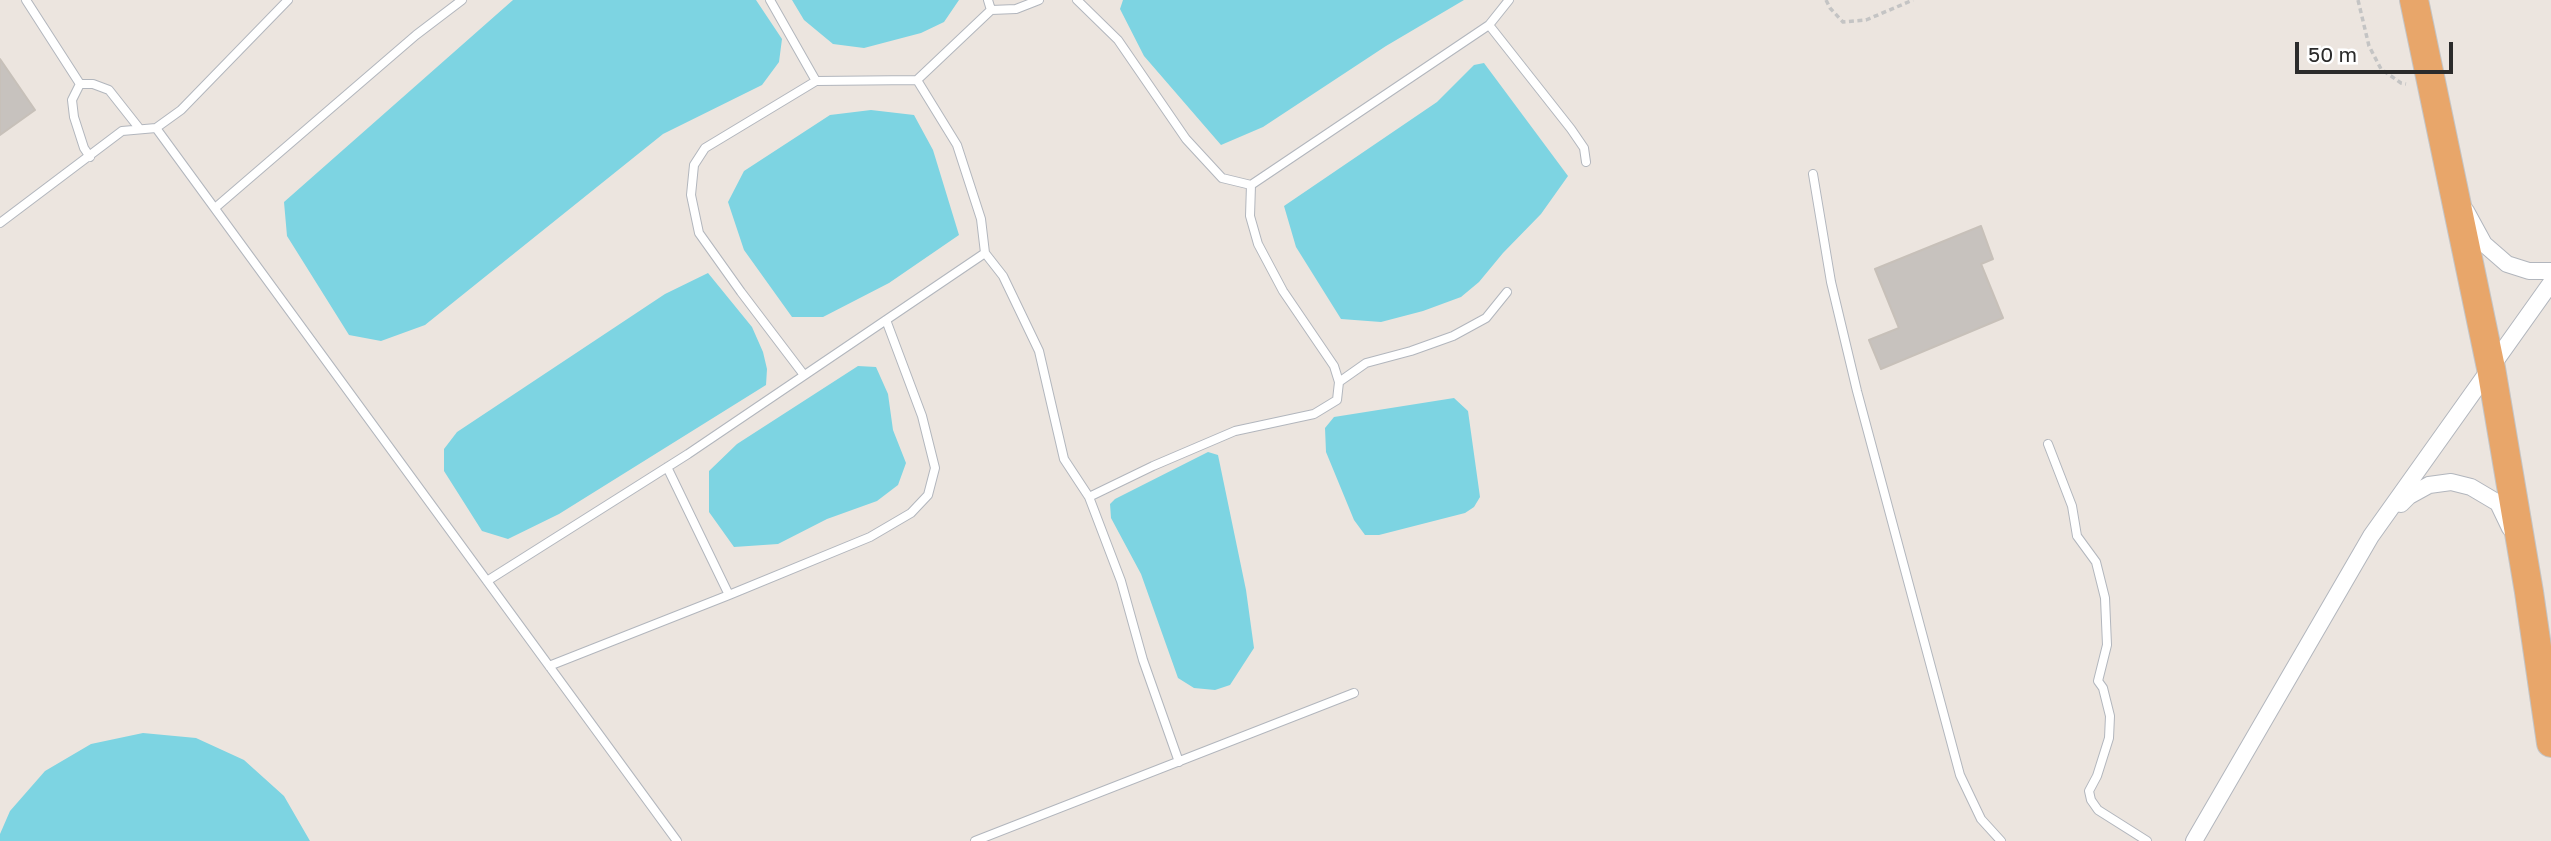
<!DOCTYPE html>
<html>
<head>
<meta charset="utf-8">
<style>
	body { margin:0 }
	#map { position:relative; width:2551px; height:841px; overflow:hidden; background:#ece5df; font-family:"Golos Text",sans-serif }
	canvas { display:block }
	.scale { position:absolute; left:2295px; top:42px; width:158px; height:32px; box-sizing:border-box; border:4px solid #2b2b2b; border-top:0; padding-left:9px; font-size:21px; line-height:24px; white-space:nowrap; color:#2b2b2b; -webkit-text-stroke:5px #fff; paint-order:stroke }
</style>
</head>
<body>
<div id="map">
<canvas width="2551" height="841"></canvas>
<div class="scale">50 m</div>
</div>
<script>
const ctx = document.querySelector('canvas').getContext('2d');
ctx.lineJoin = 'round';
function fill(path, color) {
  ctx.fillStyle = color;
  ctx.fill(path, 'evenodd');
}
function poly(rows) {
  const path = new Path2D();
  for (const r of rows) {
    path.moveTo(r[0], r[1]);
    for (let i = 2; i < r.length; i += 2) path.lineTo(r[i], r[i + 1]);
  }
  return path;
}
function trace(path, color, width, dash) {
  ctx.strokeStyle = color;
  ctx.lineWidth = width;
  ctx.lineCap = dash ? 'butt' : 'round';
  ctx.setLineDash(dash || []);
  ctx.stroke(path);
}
fill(poly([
	[513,0,756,0,782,39,779,62,762,85,663,134,425,325,381,341,349,335,287,236,284,202],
	[792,0,959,0,944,22,921,33,864,48,833,44,804,20],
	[1123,0,1464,0,1386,46,1263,127,1221,145,1144,56,1120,9],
	[1484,63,1568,176,1541,214,1503,253,1479,282,1461,297,1423,311,1381,322,1341,319,1296,247,1284,206,1437,102,1474,65],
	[871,110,914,115,933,150,959,235,889,283,823,317,792,317,744,250,728,202,744,171,830,115],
	[708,273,752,327,763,352,767,369,766,385,559,514,508,539,482,531,444,471,444,449,457,432,665,294],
	[858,366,876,367,888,394,893,430,906,463,898,485,877,501,827,519,778,544,734,547,709,512,709,471,737,444],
	[1454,398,1468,411,1480,497,1474,507,1465,513,1379,535,1365,535,1354,520,1326,452,1325,428,1334,417],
	[1208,452,1218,455,1246,590,1254,648,1230,685,1215,690,1194,688,1178,678,1141,574,1111,518,1110,504,1115,499],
	[143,733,196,738,244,760,284,796,310,841,0,841,0,834,10,811,45,771,91,744]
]), '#7dd4e2');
const building = poly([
	[0,59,35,110,0,135,0,59],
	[1981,226,1993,259,1981,264,2003,318,1881,369,1869,340,1899,328,1875,269,1981,226]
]);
fill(building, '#c7c2be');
trace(building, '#c7c0b9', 2);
const service = poly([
	[26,0,80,84],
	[770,0,816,81,917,80,957,145,981,219,985,253,1003,276,1039,351,1064,459,1089,497,1121,581,1143,660,1179,762],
	[1077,0,1118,40,1186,139,1222,178,1251,185],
	[991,10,1016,9,1039,0],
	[1489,25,1571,129,1584,148,1586,162],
	[917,80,991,10,988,0],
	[156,128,181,110,288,0],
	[90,157,84,148,74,117,72,100,80,84,93,84,109,90,139,128],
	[1813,174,1831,282,1857,391,1960,775,1981,819,2001,841],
	[215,208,416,35,462,0],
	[0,223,122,131,156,128,677,841],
	[804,375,741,292,699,233,691,195,694,165,705,148,816,81],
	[1339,382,1366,363,1411,351,1453,336,1486,318,1507,292],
	[2048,444,2072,506,2077,536,2096,562,2105,598,2107,645,2098,681,2103,688,2110,716,2109,738,2097,776,2089,791,2091,800,2098,810,2147,841],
	[667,467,729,595],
	[1089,497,1153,466,1235,431,1314,414,1337,400,1339,382,1334,366,1283,291,1258,244,1250,216,1251,185,1489,25,1509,0],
	[487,581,688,454,985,253],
	[549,666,729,595,870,537,911,513,928,495,935,468,922,416,886,320],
	[975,841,1354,693]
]);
const minor = poly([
	[2466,211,2484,244,2507,264,2529,271,2551,271],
	[2401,504,2409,496,2429,485,2451,482,2471,487,2498,503,2510,528],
	[2194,841,2371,536,2551,283]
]);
const trunk = poly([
	[2414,0,2491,368,2529,592,2551,743]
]);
trace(service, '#b2b6bd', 10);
trace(minor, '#b2b6bd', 18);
trace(trunk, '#c4c4c4', 30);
trace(poly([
	[1826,0,1830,8,1843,22,1866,20,1913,0],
	[2358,0,2369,46,2381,69,2401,83,2406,84]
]), '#c4c4c4', 3.5, [5, 3.5]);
trace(service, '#fff', 8);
trace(minor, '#fff', 16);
trace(trunk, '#e8a66a', 28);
</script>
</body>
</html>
